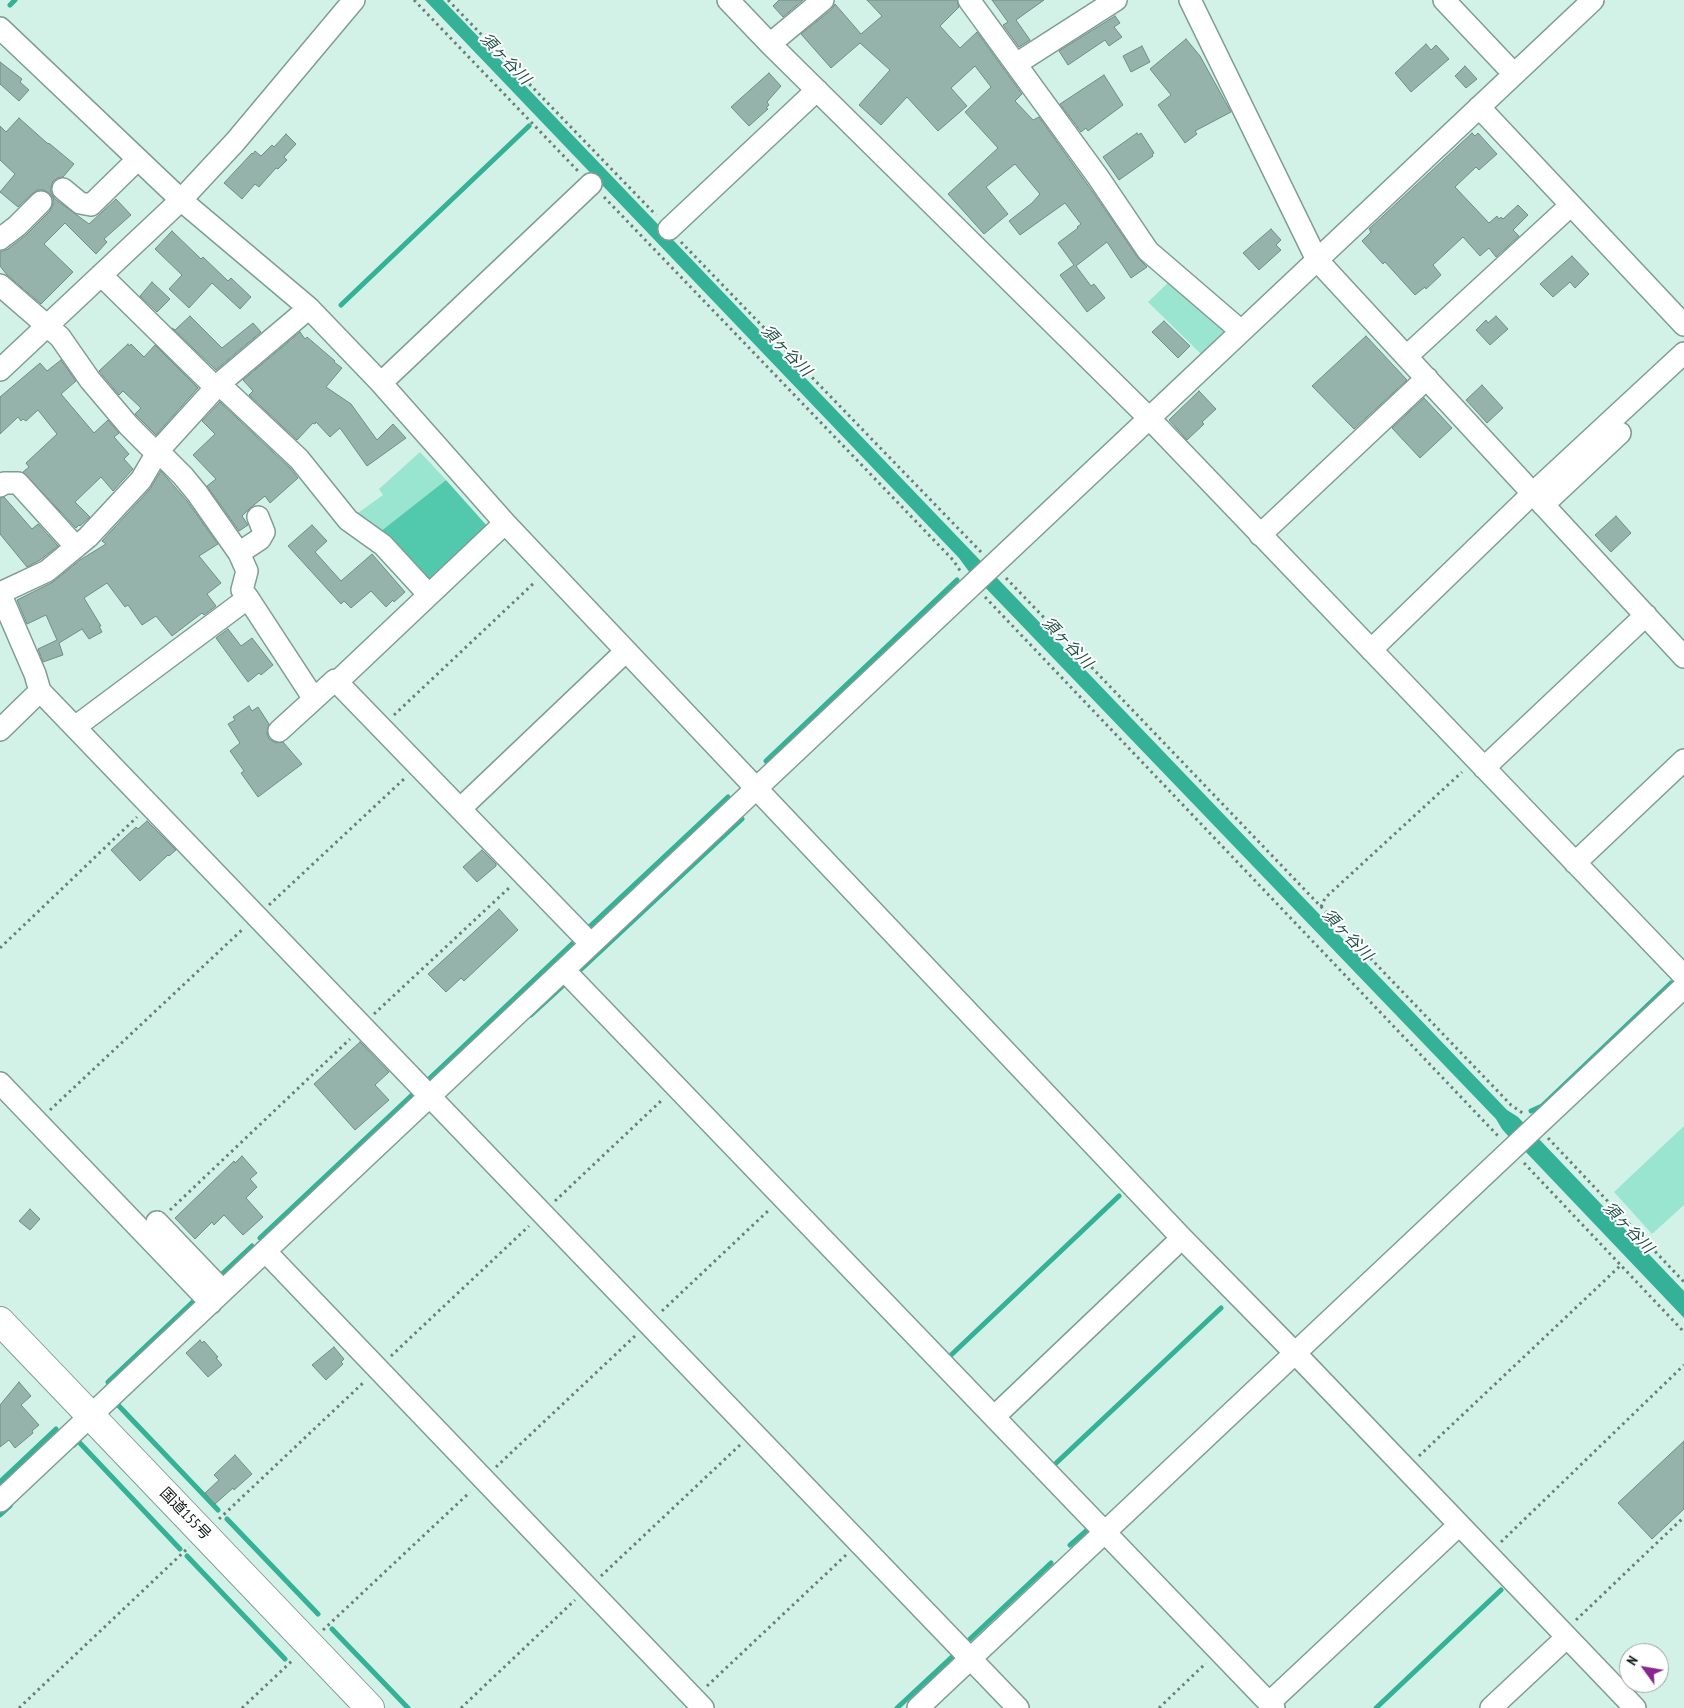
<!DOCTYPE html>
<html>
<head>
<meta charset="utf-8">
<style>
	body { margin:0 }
	#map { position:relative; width:1684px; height:1708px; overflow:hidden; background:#d2f2e8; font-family:"PT Sans Narrow",sans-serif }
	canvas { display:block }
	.north { position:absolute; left:1619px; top:1643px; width:50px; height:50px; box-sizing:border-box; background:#fff; border:1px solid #9fa3a2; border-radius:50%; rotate:302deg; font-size:14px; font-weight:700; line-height:20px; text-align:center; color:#0e1a17 }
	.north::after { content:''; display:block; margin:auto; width:18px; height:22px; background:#892790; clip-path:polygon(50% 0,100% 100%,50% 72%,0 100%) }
</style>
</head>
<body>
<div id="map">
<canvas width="1684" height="1708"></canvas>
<div class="north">N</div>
</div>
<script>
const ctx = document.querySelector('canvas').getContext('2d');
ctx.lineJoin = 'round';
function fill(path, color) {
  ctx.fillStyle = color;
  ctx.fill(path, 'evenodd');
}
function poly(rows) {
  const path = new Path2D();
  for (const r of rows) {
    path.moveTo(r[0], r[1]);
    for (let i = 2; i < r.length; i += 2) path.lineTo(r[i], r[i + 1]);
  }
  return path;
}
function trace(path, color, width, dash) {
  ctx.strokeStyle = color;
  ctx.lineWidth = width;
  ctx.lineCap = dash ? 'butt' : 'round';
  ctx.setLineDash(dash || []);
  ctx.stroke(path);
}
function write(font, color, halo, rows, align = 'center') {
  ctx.font = font + ' "PT Sans Narrow","Noto Sans JP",sans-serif';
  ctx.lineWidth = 4;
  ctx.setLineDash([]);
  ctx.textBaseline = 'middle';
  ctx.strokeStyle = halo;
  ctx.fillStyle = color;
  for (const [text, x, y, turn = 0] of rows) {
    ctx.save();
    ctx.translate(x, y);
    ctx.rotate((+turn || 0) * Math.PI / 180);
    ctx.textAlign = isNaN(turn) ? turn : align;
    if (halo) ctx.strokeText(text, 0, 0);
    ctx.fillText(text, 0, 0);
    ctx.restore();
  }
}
fill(poly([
	[1172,279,1227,328,1201,354,1148,302],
	[420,452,446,480,376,535,351,518,383,495,379,489],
	[1684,1126,1684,1205,1652,1234,1614,1192]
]), '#99e5d0');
fill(poly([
	[446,480,488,527,429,583,376,535]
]), '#52c9ad');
fill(poly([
	[425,0,443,0,1507,1110,1518,1117,1684,1291,1684,1318,1523,1149,1510,1138,1502,1129,1496,1119,980,582,970,573,959,558]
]), '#34b196');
trace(poly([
	[10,5,15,0],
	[341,305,529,126],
	[766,761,957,580],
	[585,931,728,797],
	[576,974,742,819],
	[531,1015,567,982],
	[429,1079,574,942],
	[1531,1111,1542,1106,1671,983],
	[260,1238,412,1095],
	[221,1275,252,1246],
	[949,1357,1119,1196],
	[108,1382,197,1298],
	[118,1405,218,1510],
	[74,1445,78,1441,180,1549],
	[1053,1466,1221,1308],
	[0,1482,56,1429],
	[0,1515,10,1506],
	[227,1519,318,1614],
	[1070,1545,1087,1530,1087,1524],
	[187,1556,285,1659],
	[332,1629,408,1708],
	[970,1639,1051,1563],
	[897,1708,954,1655],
	[1376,1708,1501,1590]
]), '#34b196', 5);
const building = poly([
	[779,0,803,0,783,17,773,6,779,0],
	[867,0,957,0,959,7,940,26,960,48,977,32,1022,94,1015,101,1033,120,1039,117,1095,195,1138,258,1147,267,1131,278,1107,242,1076,266,1091,286,1094,284,1105,298,1087,312,1060,275,1074,265,1058,243,1078,228,1077,227,1081,224,1065,203,1020,235,1009,221,1032,203,1040,194,1015,164,986,187,1008,214,984,234,948,194,998,148,965,112,991,87,975,66,951,88,967,106,938,131,907,97,881,125,859,105,890,70,860,43,831,68,801,34,831,10,835,4,861,34,882,16,867,0],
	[992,0,1044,0,1016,20,1030,40,1019,47,1003,25,1008,22,992,0],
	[1115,16,1120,23,1114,27,1122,37,1109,46,1105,40,1068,65,1059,51,1115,16],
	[1186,39,1200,56,1231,112,1195,131,1197,134,1185,143,1158,105,1171,95,1150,69,1186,39],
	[1426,44,1431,50,1436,45,1449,59,1411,92,1395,73,1426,44],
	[1142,46,1150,62,1131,72,1123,56,1142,46],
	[0,62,22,79,20,82,29,90,19,101,0,84,0,62],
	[1465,66,1477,79,1466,88,1455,76,1465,66],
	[769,73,781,86,767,102,769,105,766,108,768,109,749,126,731,107,769,73],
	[1104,75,1123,105,1088,131,1086,128,1081,132,1060,104,1104,75],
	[19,118,47,143,50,144,74,164,63,177,58,178,53,181,51,187,51,193,55,199,89,224,116,199,131,215,104,239,107,242,96,254,65,223,44,244,73,272,41,304,7,275,0,266,0,252,8,249,26,235,50,211,53,205,53,198,50,194,44,190,37,190,33,193,18,207,0,192,15,174,0,160,0,126,6,132,19,118],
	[1137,133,1138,135,1141,133,1154,153,1152,155,1153,156,1119,180,1103,157,1137,133],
	[1472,133,1475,136,1478,133,1497,154,1479,170,1476,167,1455,187,1489,223,1497,216,1499,219,1501,217,1503,219,1518,205,1528,215,1513,230,1519,236,1496,257,1489,248,1480,256,1463,237,1433,265,1441,275,1426,289,1425,287,1415,295,1385,262,1383,264,1362,241,1371,232,1369,229,1472,133],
	[286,134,296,144,284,157,287,160,278,169,276,168,259,187,255,184,242,199,224,183,252,153,253,154,255,151,261,156,272,145,274,147,286,134],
	[1271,229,1281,240,1276,245,1281,250,1259,270,1243,253,1271,229],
	[172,231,201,259,203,257,228,281,231,278,251,297,240,309,212,283,189,308,169,289,182,275,155,249,172,231],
	[1572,256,1589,274,1575,288,1570,282,1553,297,1540,284,1572,256],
	[152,282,170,299,157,312,140,296,152,282],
	[190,316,222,348,253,323,261,332,216,370,172,328,175,330,190,316],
	[1496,316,1508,329,1490,345,1476,330,1486,320,1488,323,1496,316],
	[1164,321,1190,346,1178,358,1152,332,1164,321],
	[300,332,305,339,307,337,335,361,334,362,342,368,326,387,351,404,377,440,393,424,406,438,367,466,340,428,330,437,316,422,315,424,313,423,297,440,249,395,253,391,243,380,300,332],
	[1366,336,1407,380,1354,429,1312,386,1366,336],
	[128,344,129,346,131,344,144,357,155,345,198,388,156,435,135,414,141,408,123,391,119,395,99,371,128,344],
	[61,360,76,381,61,394,94,433,108,420,119,433,114,437,129,454,124,459,133,469,113,491,101,477,75,502,90,517,80,526,79,525,76,528,23,472,29,467,26,463,57,434,38,410,26,421,23,419,21,421,18,417,0,434,0,397,40,363,47,371,61,360],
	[1482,385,1503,408,1487,423,1466,400,1482,385],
	[1199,391,1216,409,1202,422,1204,424,1187,440,1169,420,1199,391],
	[1424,398,1452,428,1420,458,1392,428,1424,398],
	[220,402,290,468,298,478,270,503,265,496,249,509,242,516,248,525,239,531,207,486,216,479,193,455,215,434,202,421,220,402],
	[161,471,187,501,218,544,199,556,221,583,207,594,216,606,204,615,202,613,172,636,156,616,142,625,128,605,125,607,107,583,84,598,101,626,99,626,102,632,89,639,82,629,59,643,63,655,43,662,38,649,57,640,46,615,27,624,17,600,53,582,80,560,106,544,102,541,150,489,161,471],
	[4,497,32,529,38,524,58,546,40,560,27,567,0,534,0,498,4,497],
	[1616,516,1631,533,1611,552,1595,535,1616,516],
	[312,525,327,541,315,552,341,581,372,554,405,592,394,602,393,600,386,607,371,591,351,608,344,601,341,604,288,546,312,525],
	[228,629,241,646,252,638,273,665,261,675,259,673,248,682,216,638,228,629],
	[249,706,252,711,258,707,269,724,267,733,269,739,276,743,283,742,302,764,258,797,241,773,244,771,230,751,240,743,228,724,235,720,233,717,249,706],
	[147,821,176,850,169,856,168,855,140,881,111,850,136,827,138,829,147,821],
	[482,850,496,864,496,866,477,882,463,867,482,850],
	[499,909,518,930,464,981,461,978,446,992,428,974,499,909],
	[360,1042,389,1072,375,1085,389,1100,355,1130,314,1084,360,1042],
	[242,1156,257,1173,250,1179,257,1187,246,1198,263,1217,243,1235,224,1215,214,1225,212,1222,195,1239,175,1218,234,1161,235,1163,242,1156],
	[30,1209,40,1219,30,1230,19,1221,30,1209],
	[200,1340,202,1343,204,1341,218,1357,216,1358,222,1365,208,1377,186,1353,200,1340],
	[334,1347,344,1359,341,1362,343,1364,326,1380,312,1365,334,1347],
	[19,1382,31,1396,21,1405,39,1425,32,1431,33,1433,15,1448,9,1440,0,1447,0,1405,19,1382],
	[1684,1441,1684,1509,1652,1539,1618,1503,1684,1441],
	[235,1455,252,1474,234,1490,233,1488,215,1504,205,1493,219,1480,214,1475,235,1455]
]);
fill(building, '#95b3aa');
trace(building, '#708e85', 1);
const minor = poly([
	[728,0,770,44,1149,418,1684,976],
	[969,0,1098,177,1148,251,1241,331],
	[1190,0,1317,260,1684,657],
	[1444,0,1514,74],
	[0,28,181,200,309,308,381,383,505,523,1182,1238,1295,1353,1635,1708],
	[770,44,823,0],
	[1016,64,1116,0],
	[1479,107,1684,325],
	[63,189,80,203,91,205,138,159],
	[669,229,817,90],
	[0,239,17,226,41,202],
	[101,275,216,388],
	[0,285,60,337,90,380,129,426,156,453],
	[1407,356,1571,205],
	[0,370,181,200,235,142,354,0],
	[381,383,591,184],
	[219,384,299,459,348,520,383,545,429,595],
	[158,451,183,476,197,493,239,553,247,571,242,590,248,598],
	[0,486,4,483,18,483,76,547],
	[1543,505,1620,433],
	[1260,535,1427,378],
	[239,553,260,539,264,532,258,517],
	[0,593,47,571,88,537,141,480,158,451,219,384,309,308],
	[0,593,35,674,40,691],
	[1371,650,1533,493,1684,353],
	[337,682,591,944],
	[75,727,248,598,314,699],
	[0,730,40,691,1018,1708],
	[279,731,335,680,337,682,505,523],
	[1484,768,1646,615],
	[460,809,626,651],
	[1575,863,1684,760],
	[564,970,1274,1708],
	[0,1083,211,1303],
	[157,1222,223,1291],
	[265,1251,703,1708],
	[994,1417,1182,1238],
	[0,1501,1593,0],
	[1269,1703,1459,1525],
	[918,1708,1684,987],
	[1491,1708,1567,1637]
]);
const highway = poly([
	[0,1321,370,1708]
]);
trace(minor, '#7f9d94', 24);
trace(highway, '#7f9d94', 30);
trace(poly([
	[414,0,578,171],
	[448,0,656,215],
	[604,197,953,560,961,572],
	[681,242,981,552],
	[1006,578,1511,1105,1524,1114],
	[985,597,1499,1137],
	[394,715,535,582],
	[269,905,405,778],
	[1321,907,1325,898,1462,772],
	[0,948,137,817],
	[374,1014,510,887],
	[50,1110,244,928],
	[1548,1138,1684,1282],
	[1524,1163,1684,1332],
	[555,1201,663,1099],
	[170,1210,350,1039],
	[662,1311,770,1209],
	[391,1356,529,1226],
	[1419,1456,1620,1266],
	[496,1467,635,1336],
	[219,1519,365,1381],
	[1501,1542,1684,1365],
	[601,1576,740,1445],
	[1576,1620,1684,1517],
	[323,1630,470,1492],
	[707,1686,846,1555],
	[19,1708,189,1547],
	[242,1708,294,1659],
	[461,1708,575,1600],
	[1159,1708,1206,1663]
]), '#6a7f79', 3, [2.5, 4]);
trace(minor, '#fff', 21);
trace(highway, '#fff', 28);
write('15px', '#0e1a17', '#fff', [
	["国道155号",185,1514,46]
]);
write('italic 16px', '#205246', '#fff', [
	["須ヶ谷川",505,59,46],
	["須ヶ谷川",786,351,46],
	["須ヶ谷川",1067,643,46],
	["須ヶ谷川",1347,935,46],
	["須ヶ谷川",1628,1228,46]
]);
</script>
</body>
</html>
